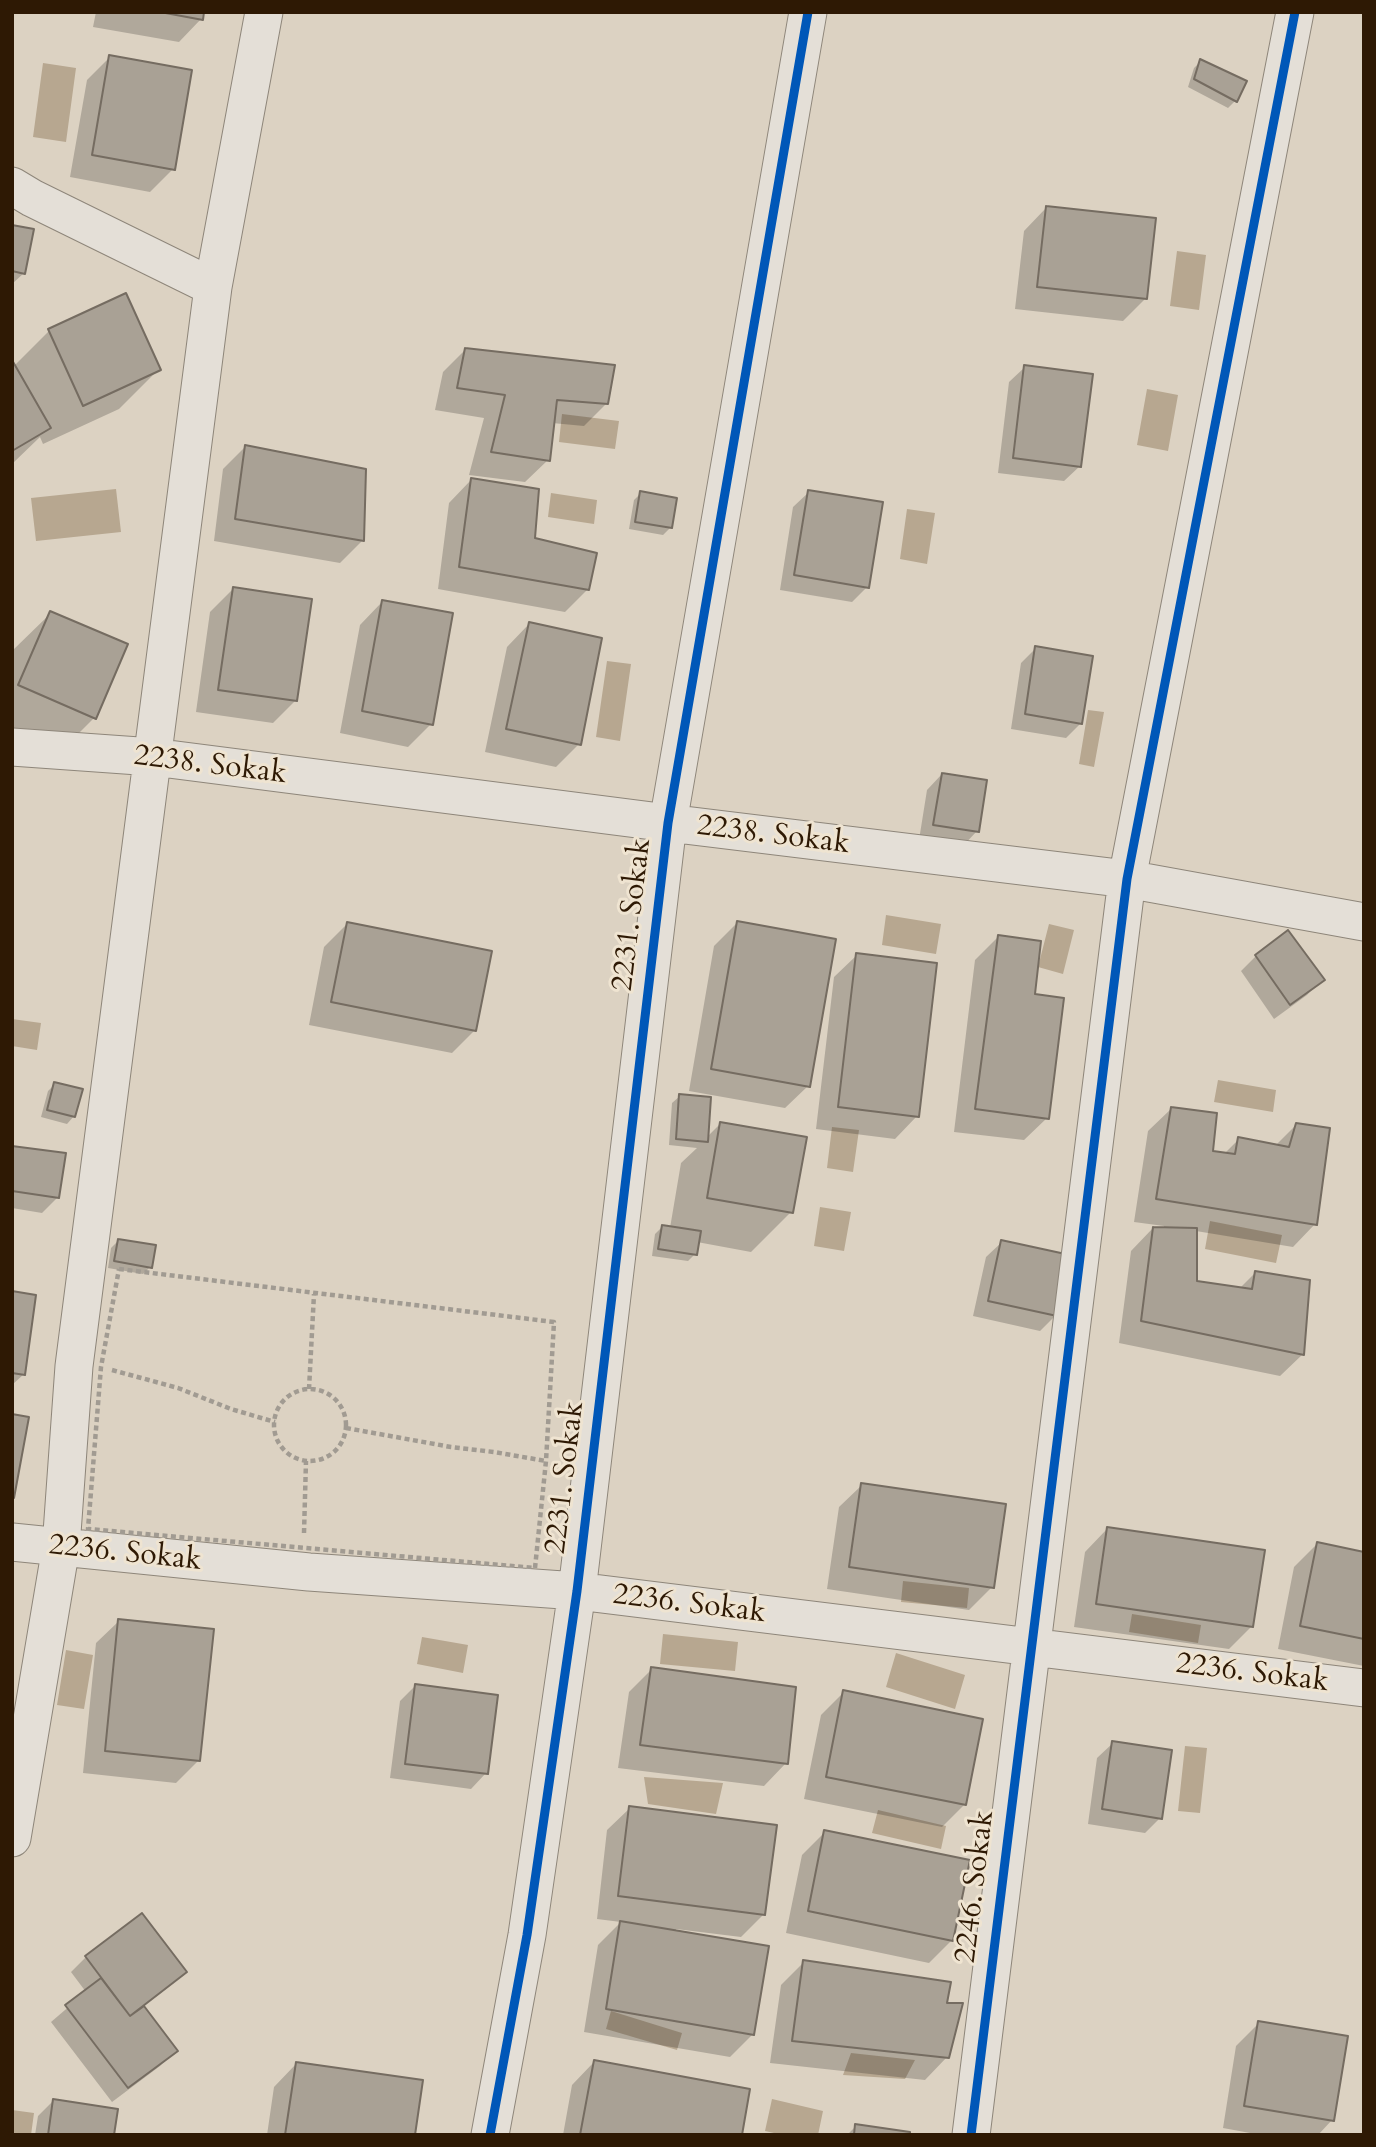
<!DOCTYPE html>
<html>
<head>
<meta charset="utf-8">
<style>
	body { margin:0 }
	#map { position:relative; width:1376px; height:2147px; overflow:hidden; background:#dcd2c2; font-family:Cardo,serif }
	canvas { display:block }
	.frame { position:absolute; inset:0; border:14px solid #2e1904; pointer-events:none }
</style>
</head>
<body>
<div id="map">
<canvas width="1376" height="2147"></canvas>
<div class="frame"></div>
</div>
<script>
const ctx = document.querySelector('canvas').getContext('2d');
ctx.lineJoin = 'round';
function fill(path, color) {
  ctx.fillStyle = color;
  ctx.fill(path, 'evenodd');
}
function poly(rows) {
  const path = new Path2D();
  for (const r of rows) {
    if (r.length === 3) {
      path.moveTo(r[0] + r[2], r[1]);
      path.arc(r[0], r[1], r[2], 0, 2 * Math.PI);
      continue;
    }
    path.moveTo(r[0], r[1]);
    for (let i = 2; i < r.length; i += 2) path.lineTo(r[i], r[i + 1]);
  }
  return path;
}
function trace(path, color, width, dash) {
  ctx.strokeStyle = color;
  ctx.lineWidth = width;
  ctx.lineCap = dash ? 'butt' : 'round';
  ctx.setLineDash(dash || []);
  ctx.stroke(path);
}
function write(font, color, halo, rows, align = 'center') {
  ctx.font = font + ' Cardo,serif';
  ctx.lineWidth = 6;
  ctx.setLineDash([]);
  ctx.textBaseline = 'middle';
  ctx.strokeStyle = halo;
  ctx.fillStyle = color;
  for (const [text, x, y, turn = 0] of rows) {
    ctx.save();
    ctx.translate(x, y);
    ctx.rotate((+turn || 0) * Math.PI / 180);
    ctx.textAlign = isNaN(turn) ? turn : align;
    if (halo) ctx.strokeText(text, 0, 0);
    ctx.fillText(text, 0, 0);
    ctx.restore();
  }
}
fill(poly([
	[43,63,76,68,66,142,33,137],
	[1177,251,1206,255,1199,310,1170,306],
	[1147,389,1178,395,1168,451,1137,445],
	[562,414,619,421,615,449,559,442],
	[116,489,121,532,36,541,31,498],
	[551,493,597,500,594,524,548,517],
	[907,509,935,513,927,564,900,559],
	[607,661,631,664,620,741,596,737],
	[1088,710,1104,712,1094,767,1079,764],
	[886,915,941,924,936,954,882,945],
	[1049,924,1074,930,1063,974,1038,967],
	[12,1019,41,1023,37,1050,12,1046],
	[1218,1080,1276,1090,1273,1112,1214,1102],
	[832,1127,859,1130,853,1172,827,1168],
	[820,1207,851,1212,844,1251,814,1246],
	[1210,1221,1282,1235,1276,1263,1205,1249],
	[903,1581,969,1588,967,1608,901,1602],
	[1132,1614,1201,1625,1198,1643,1129,1632],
	[663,1634,738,1642,735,1671,660,1664],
	[422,1637,468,1645,463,1673,417,1664],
	[66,1650,93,1655,84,1709,57,1705],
	[896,1653,965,1675,955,1709,886,1687],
	[1185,1746,1207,1748,1200,1813,1178,1811],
	[644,1777,723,1783,716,1814,648,1804],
	[878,1810,946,1826,941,1849,872,1833],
	[611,2011,682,2033,677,2050,606,2029],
	[851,2053,915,2060,905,2079,843,2075],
	[772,2099,823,2111,818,2135,783,2135,765,2131],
	[12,2110,34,2113,31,2135,12,2135]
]), '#b7a790');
fill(poly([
	[96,12,203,12,201,19,179,42,93,27],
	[110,57,173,169,150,192,70,177,87,80],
	[1201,61,1235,101,1228,108,1188,87,1194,68],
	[1046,208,1146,298,1123,321,1015,309,1024,231],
	[12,227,24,273,12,284],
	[49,331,159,369,119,409,43,444,40,437,12,464,12,364,14,366],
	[465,350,607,403,584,426,552,423,548,460,525,482,469,475,484,418,435,410,443,372],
	[1025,367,1080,466,1064,481,998,473,1009,382],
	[245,447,363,540,340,563,214,541,223,469],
	[471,480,588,589,565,612,438,589,449,503],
	[809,492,867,587,852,602,780,590,793,507],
	[641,493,670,528,663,535,629,529,634,500],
	[233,589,296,700,273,723,196,712,210,612],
	[382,602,431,724,408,747,340,733,360,625],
	[51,613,94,718,54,758,12,740,12,651],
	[529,624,579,744,556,767,485,752,507,647],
	[1036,648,1081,723,1066,738,1011,729,1021,663],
	[942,774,977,831,962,847,919,840,927,790],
	[737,923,808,1086,785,1108,689,1091,714,946],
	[347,924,475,1030,452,1053,309,1025,324,947],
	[1288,933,1322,979,1307,995,1274,1019,1241,971,1256,956],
	[998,937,1033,995,1047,1118,1024,1140,954,1132,975,960],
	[857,955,917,1116,895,1139,816,1129,834,977],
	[55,1084,74,1116,67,1124,41,1117,48,1091],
	[680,1096,706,1138,721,1123,791,1212,751,1252,697,1242,695,1254,688,1261,652,1256,655,1234,662,1227,670,1228,681,1163,697,1148,669,1145,672,1103],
	[1171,1109,1211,1153,1224,1154,1239,1139,1275,1146,1297,1124,1315,1224,1293,1247,1196,1231,1195,1282,1239,1289,1255,1273,1303,1354,1280,1376,1119,1343,1131,1251,1153,1228,1164,1229,1164,1226,1134,1222,1148,1131],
	[12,1147,58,1197,42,1213,12,1208],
	[119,1240,150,1267,143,1274,108,1268,111,1248],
	[1002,1242,1055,1316,1040,1331,973,1316,986,1257],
	[12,1293,24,1374,12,1385],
	[862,1485,992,1587,969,1610,827,1589,839,1507],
	[1107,1529,1252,1626,1229,1649,1074,1627,1085,1552],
	[1317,1544,1364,1554,1364,1666,1278,1649,1294,1567],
	[119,1621,199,1760,176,1783,83,1773,96,1643],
	[652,1669,786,1763,764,1786,618,1768,629,1692],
	[415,1686,486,1773,471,1789,390,1778,400,1701],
	[844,1692,965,1804,942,1827,804,1799,821,1715],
	[1113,1743,1160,1818,1145,1833,1088,1824,1097,1758],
	[630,1808,764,1914,741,1937,676,1929,676,1932,753,2034,730,2057,584,2032,598,1945,621,1922,597,1919,607,1830],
	[825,1832,952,1940,929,1963,786,1933,802,1855],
	[86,1957,184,1972,143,2007,175,2050,160,2066,112,2102,51,2022,86,1992,71,1972],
	[804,1962,945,2005,947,2057,925,2080,770,2063,781,1985],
	[1259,2023,1332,2120,1318,2135,1261,2135,1223,2128,1236,2046],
	[594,2062,740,2135,563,2135,572,2085],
	[296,2064,414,2135,267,2135,274,2087],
	[53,2101,112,2135,35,2135,38,2116],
	[856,2126,908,2135,847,2135]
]), '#0003');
const building = poly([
	[160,12,204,12,203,20,160,12],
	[109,55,192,70,175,170,92,155,109,55],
	[1200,59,1247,81,1237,102,1194,79,1200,59],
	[1046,206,1156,218,1147,299,1037,287,1046,206],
	[12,225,34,229,25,274,12,271,12,225],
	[126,293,161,370,83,406,48,329,126,293],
	[465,348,615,365,608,404,557,400,550,461,491,452,505,395,457,388,465,348],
	[12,360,51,428,12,451,12,360],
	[1024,365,1093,374,1081,467,1013,458,1024,365],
	[245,445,366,469,364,541,235,519,245,445],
	[471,478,539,489,535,538,597,553,589,590,459,567,471,478],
	[808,490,883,502,869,588,794,575,808,490],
	[640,491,677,498,672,528,635,522,640,491],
	[233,587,312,599,297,701,218,690,233,587],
	[382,600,453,613,433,725,362,711,382,600],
	[50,611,128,644,96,719,18,685,50,611],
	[529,622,602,638,581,745,506,729,529,622],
	[1035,646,1093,656,1082,724,1025,714,1035,646],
	[942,773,987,780,979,832,933,825,942,773],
	[737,921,836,939,810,1087,711,1069,737,921],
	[347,922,492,951,476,1031,331,1002,347,922],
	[1288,930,1325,980,1290,1005,1255,955,1288,930],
	[998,935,1041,941,1035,994,1064,998,1049,1119,975,1109,998,935],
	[856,953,937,963,919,1117,838,1107,856,953],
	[54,1082,83,1089,75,1117,47,1110,54,1082],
	[679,1094,711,1097,708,1142,676,1139,679,1094],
	[1171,1107,1217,1113,1213,1151,1235,1154,1238,1137,1289,1147,1296,1123,1330,1128,1317,1225,1156,1199,1171,1107],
	[720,1122,807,1137,793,1213,707,1198,720,1122],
	[12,1146,66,1153,59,1198,12,1191,12,1146],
	[662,1225,701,1231,697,1255,658,1249,662,1225],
	[1153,1227,1197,1228,1197,1281,1252,1289,1255,1271,1310,1280,1304,1355,1141,1321,1153,1227],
	[118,1239,156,1245,152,1268,114,1261,118,1239],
	[1001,1240,1070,1255,1057,1316,988,1301,1001,1240],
	[12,1291,36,1295,25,1375,12,1373,12,1291],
	[12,1414,29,1417,14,1498,12,1498,12,1414],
	[861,1483,1006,1504,994,1588,849,1567,861,1483],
	[1107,1527,1265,1550,1253,1627,1096,1604,1107,1527],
	[1317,1542,1364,1552,1364,1639,1300,1626,1317,1542],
	[118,1619,214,1629,200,1761,105,1751,118,1619],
	[651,1667,796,1687,788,1764,640,1745,651,1667],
	[415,1684,498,1695,488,1774,405,1764,415,1684],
	[843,1690,983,1719,966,1805,826,1777,843,1690],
	[1112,1741,1172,1750,1162,1819,1102,1809,1112,1741],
	[629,1806,777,1825,765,1915,618,1896,629,1806],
	[824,1830,970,1860,953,1941,808,1911,824,1830],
	[142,1913,187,1972,130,2016,85,1956,142,1913],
	[620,1921,769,1946,754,2035,606,2009,620,1921],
	[803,1960,951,1982,947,2003,963,2003,949,2058,792,2041,803,1960],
	[101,1978,130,2016,144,2006,178,2051,128,2088,65,2005,101,1978],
	[1258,2021,1348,2036,1334,2121,1244,2106,1258,2021],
	[594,2060,750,2089,742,2135,580,2135,594,2060],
	[296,2062,423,2080,415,2135,285,2135,296,2062],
	[53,2099,118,2109,114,2135,48,2135,53,2099],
	[855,2124,910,2132,910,2135,854,2135,855,2124]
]);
fill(building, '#a9a195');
trace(building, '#756c61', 2);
const street = poly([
	[12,186,32,198,213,287],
	[12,747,153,757,668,823,1127,879,1364,922],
	[12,1542,309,1572,577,1591,1364,1688],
	[12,1838,61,1547,74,1366,213,287,264,12],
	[490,2135,527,1935,577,1591,668,823,808,12],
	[971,2135,1127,879,1295,12]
]);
trace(street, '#8e867a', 39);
trace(poly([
	[119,1269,554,1322,546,1461,535,1568,88,1529,101,1367,119,1269],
	[112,1370,178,1388,231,1409,275,1422],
	[309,1389,314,1294],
	[310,1425,36],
	[346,1428,451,1447,494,1452,546,1461],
	[304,1533,306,1461]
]), '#a19b92', 4.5, [5, 3.5]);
trace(street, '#e4dfd7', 37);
trace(poly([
	[490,2135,527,1935,577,1591,668,823,808,12],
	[971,2135,1127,879,1295,12]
]), '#0057b8', 9);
write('30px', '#2e1904', '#efe4d1', [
	["2238. Sokak",210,766,7],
	["2238. Sokak",773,836,7],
	["2231. Sokak",633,915,-83],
	["2231. Sokak",566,1478,-83],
	["2236. Sokak",125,1554,6],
	["2236. Sokak",689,1605,7],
	["2236. Sokak",1252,1674,7],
	["2246. Sokak",976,1887,-83]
]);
</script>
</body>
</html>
